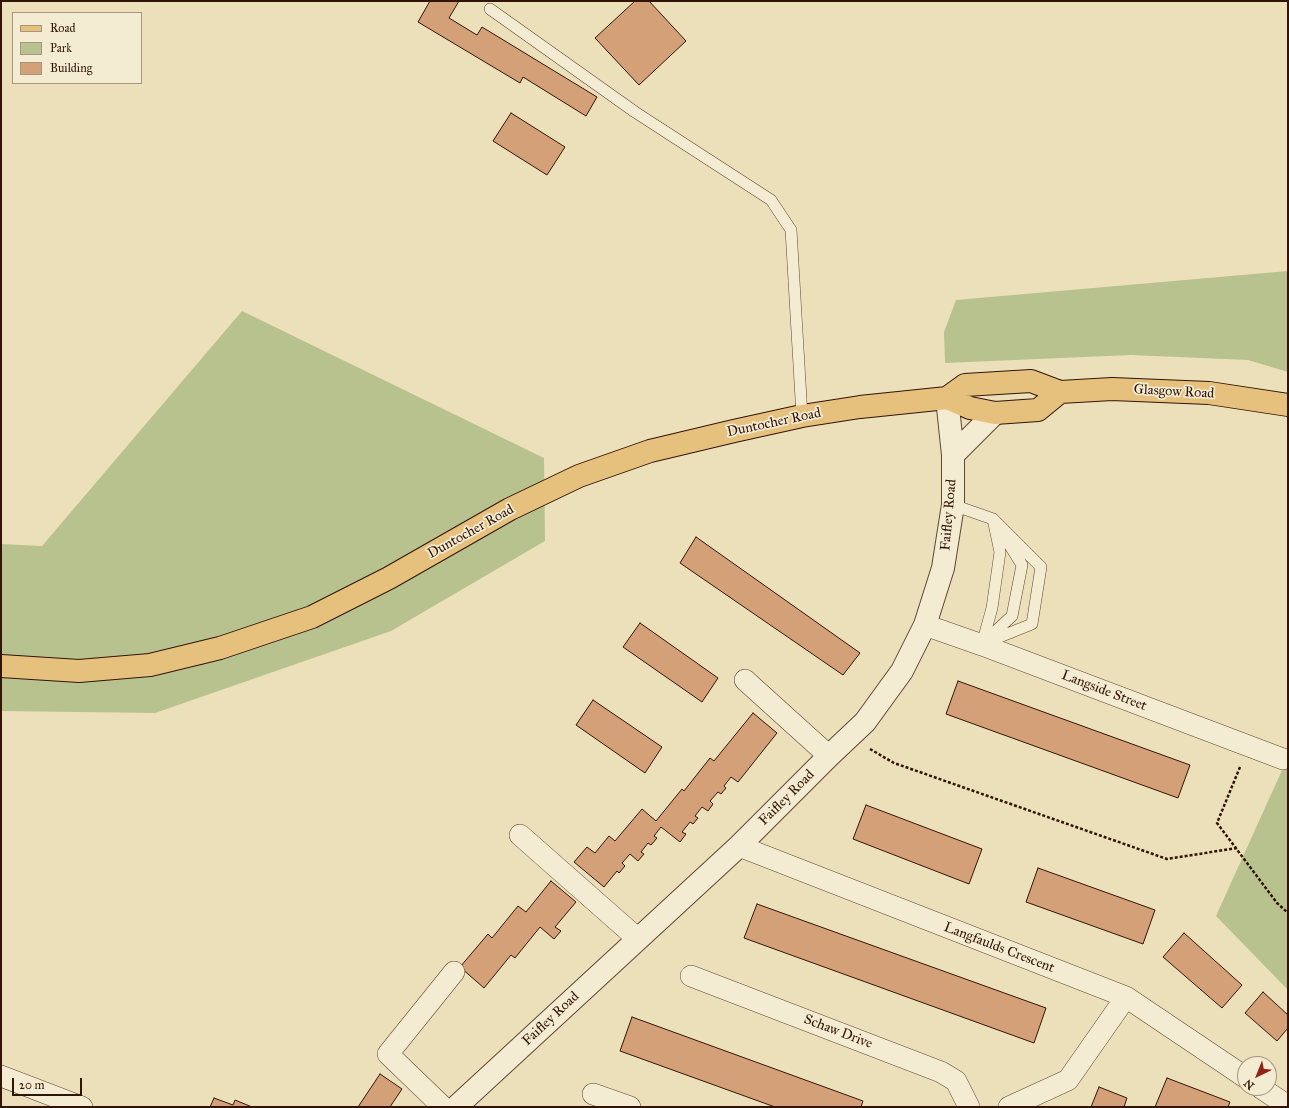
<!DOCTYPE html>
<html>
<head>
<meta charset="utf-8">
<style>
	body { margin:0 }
	#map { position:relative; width:1289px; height:1108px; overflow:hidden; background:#ece0ba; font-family:"IM FELL Great Primer",serif }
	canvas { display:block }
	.frame { position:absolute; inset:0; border:2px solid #321406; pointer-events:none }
	.legend { position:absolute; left:12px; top:12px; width:130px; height:72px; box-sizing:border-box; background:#f3ebd2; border:1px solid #a69580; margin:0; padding:5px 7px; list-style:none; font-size:12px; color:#321406 }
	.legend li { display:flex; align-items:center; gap:8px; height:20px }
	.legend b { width:20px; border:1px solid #a69580 }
	.north { position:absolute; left:1237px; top:1056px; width:40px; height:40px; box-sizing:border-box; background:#f3ebd2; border:1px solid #a69580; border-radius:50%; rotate:223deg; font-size:11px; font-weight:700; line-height:16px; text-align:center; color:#321406 }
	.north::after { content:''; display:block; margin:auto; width:14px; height:18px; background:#8f2418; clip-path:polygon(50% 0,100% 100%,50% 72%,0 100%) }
	.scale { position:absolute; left:12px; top:1078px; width:70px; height:18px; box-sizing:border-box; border:2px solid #321406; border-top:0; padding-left:5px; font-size:12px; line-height:14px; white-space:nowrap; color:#321406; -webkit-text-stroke:3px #f3ebd2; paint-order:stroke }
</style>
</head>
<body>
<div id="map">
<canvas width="1289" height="1108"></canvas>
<div class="frame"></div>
<ul class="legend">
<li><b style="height:5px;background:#e6c07d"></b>Road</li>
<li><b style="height:11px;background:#b8c28f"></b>Park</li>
<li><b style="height:11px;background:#d4a077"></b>Building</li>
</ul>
<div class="north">N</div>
<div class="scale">20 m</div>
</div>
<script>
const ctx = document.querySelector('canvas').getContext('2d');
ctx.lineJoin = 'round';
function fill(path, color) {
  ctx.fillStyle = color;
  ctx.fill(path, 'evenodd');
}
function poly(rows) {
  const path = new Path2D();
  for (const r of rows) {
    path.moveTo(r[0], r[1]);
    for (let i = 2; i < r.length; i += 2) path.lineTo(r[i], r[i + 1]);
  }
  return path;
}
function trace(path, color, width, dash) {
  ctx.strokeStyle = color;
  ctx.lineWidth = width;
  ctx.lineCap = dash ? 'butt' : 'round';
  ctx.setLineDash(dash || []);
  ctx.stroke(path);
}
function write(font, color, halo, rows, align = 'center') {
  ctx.font = font + ' "IM FELL Great Primer",serif';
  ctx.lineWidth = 3.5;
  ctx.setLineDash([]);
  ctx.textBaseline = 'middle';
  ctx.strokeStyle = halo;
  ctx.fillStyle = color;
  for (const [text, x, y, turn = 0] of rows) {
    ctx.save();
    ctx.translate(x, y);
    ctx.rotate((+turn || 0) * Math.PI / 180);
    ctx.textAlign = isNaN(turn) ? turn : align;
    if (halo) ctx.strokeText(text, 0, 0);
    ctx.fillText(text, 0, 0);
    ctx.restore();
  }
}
fill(poly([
	[1288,271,1288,372,1248,360,1131,355,945,363,944,332,956,300],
	[242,311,544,458,545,541,391,631,155,713,1,711,1,544,42,546],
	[1288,757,1288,990,1216,916]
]), '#b8c28f');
const building = poly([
	[430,1,459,1,449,18,477,35,482,27,597,97,586,116,523,77,520,83,418,22,430,1],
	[635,1,649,1,686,41,639,85,595,38,635,1],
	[511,113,565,147,547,175,493,141,511,113],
	[696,537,860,653,843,675,680,563,696,537],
	[640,623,718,678,702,702,623,647,640,623],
	[958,681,1190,765,1178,798,946,714,958,681],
	[593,700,662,747,645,773,576,725,593,700],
	[753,713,777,733,738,782,731,777,724,786,726,788,721,794,718,792,710,801,713,804,708,811,702,807,695,816,698,818,693,824,690,822,682,832,686,834,680,842,661,827,654,836,657,838,651,845,648,843,641,852,644,854,638,861,630,854,622,863,625,866,619,873,617,871,604,887,574,862,587,847,595,853,609,836,615,841,642,809,656,821,682,789,684,791,710,758,714,761,753,713],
	[866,805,982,849,969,884,853,839,866,805],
	[1038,868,1155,910,1143,944,1026,902,1038,868],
	[551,881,576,902,555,927,561,931,554,939,540,927,515,958,511,955,484,988,460,967,488,934,492,938,518,906,526,912,551,881],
	[757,904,1046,1008,1034,1043,744,938,757,904],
	[1184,933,1242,985,1222,1008,1163,957,1184,933],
	[1263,992,1288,1015,1288,1028,1277,1041,1245,1013,1263,992],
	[632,1017,863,1101,861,1107,775,1107,620,1051,632,1017],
	[380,1074,402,1089,390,1107,358,1107,380,1074],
	[1167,1078,1230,1102,1228,1107,1155,1107,1167,1078],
	[1099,1087,1127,1098,1124,1107,1091,1107,1099,1087],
	[214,1098,233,1105,235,1100,252,1107,210,1107,214,1098]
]);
fill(building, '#d4a077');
trace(building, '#321406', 1);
const service = poly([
	[490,9,635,112,771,200,791,230,802,416],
	[953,505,993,519,1041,567,1032,624,982,644],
	[986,640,1012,616,1022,565,1004,536],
	[982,644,992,608,1000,552,993,519]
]);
const minor = poly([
	[925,625,982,645,1283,759],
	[745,680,829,756],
	[520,835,638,939],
	[739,846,1126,997,1245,1077],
	[691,976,941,1072,956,1081,969,1107],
	[1,1076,82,1107],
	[1261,1088,1288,1106],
	[593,1094,630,1107],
	[443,1107,388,1054,454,972],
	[1009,1107,1068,1080,1126,997]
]);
const tertiary = poly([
	[953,455,995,413],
	[456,1107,739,846,829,756,865,722,902,671,925,625,943,568,953,505,953,455,947,398]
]);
const primary = poly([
	[947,398,965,385,1031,381,1060,392,1112,389,1209,393,1288,405],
	[1,666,79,671,150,665,220,648,312,617,389,578,510,509,579,476,650,451,734,431,802,416,860,407,947,398,970,408,995,413,1038,410,1060,392]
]);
trace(service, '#604733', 12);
trace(minor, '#604733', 22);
trace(tertiary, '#604733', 24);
trace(primary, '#321406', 24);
trace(poly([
	[870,749,894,763,1167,859,1237,848],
	[1240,767,1217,823,1277,903,1288,913]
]), '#321406', 2.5, [3, 2]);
trace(service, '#f3ebd2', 11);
trace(minor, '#f3ebd2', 21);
trace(tertiary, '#f3ebd2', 22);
trace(primary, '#e6c07d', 22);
write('14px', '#321406', '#f3ebd2', [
	["Glasgow Road",1174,392,3],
	["Duntocher Road",774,423,-12],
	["Faifley Road",949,515,-85],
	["Duntocher Road",471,532,-29],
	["Langside Street",1104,691,21],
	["Faifley Road",787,798,-45],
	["Langfaulds Crescent",999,948,21],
	["Faifley Road",551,1019,-43],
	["Schaw Drive",838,1032,21]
]);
</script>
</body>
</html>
